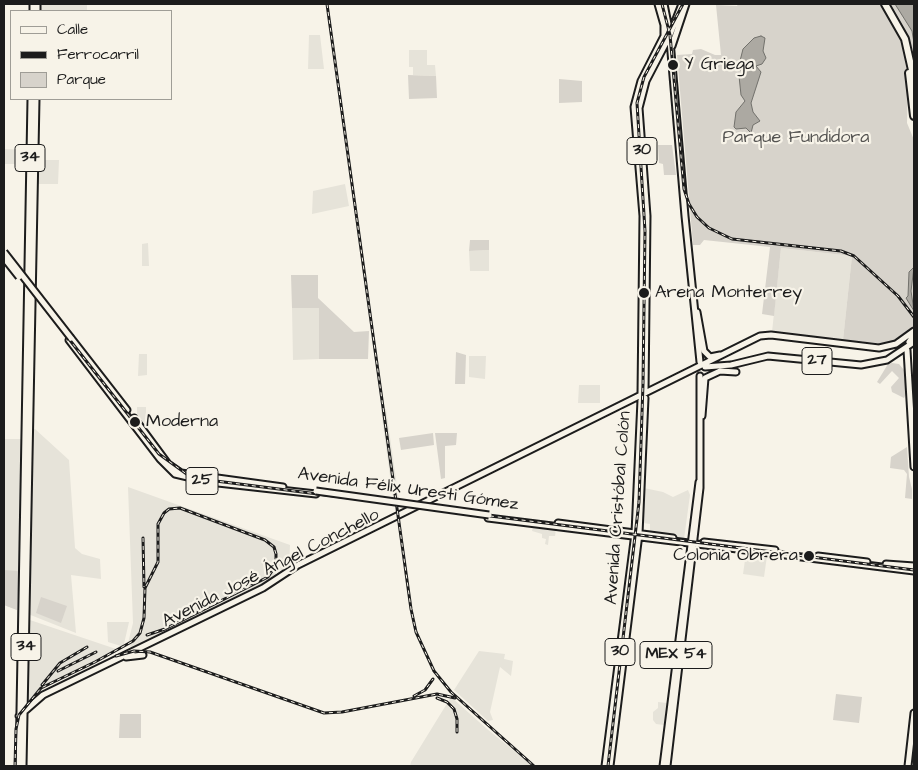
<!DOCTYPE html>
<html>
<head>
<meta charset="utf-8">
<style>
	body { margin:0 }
	#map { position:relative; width:918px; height:770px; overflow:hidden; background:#f7f3e8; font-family:"Architects Daughter",sans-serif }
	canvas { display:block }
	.frame { position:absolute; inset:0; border:5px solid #1c1c1c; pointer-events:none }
	.legend { position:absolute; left:10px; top:10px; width:162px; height:90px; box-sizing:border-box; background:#f7f3e8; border:1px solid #9f9d96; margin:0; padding:6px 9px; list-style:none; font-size:15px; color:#1c1c1c }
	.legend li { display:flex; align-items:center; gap:10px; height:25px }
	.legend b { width:25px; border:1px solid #9f9d96 }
</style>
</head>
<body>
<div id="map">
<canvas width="918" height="770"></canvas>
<div class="frame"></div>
<ul class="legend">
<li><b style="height:6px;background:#f7f3e8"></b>Calle</li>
<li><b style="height:6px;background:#1c1c1c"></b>Ferrocarril</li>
<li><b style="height:14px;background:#d7d3cb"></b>Parque</li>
</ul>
</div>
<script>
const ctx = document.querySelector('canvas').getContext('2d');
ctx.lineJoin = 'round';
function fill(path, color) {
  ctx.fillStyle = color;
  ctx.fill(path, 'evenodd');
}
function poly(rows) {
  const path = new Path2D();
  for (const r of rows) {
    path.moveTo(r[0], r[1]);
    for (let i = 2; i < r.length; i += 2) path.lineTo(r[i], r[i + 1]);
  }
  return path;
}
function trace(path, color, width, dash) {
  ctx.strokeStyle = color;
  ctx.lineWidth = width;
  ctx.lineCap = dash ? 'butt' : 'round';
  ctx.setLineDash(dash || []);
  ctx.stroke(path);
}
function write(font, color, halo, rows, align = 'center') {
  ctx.font = font + ' "Architects Daughter",sans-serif';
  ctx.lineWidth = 4.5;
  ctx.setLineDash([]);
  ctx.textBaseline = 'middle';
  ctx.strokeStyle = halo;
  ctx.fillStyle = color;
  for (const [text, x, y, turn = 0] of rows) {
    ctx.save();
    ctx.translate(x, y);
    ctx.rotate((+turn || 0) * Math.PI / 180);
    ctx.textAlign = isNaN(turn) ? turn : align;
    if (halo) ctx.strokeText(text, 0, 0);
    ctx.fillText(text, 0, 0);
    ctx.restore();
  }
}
fill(poly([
	[40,4,87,4,87,11,40,11],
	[309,35,320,35,324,69,308,69],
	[409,50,427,50,427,65,435,65,436,76,413,75,413,67,409,67],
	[644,146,657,146,658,160,645,160],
	[4,149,28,150,28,164,4,164],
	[38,160,59,160,58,184,37,184],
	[345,184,349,206,312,214,313,191],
	[148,243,149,266,142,266,142,244],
	[781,248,852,256,843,340,772,332],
	[489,250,489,271,470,271,469,251],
	[292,308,319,308,319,359,293,360],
	[139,354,147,354,147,375,138,376],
	[469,356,486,356,485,379,469,377],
	[579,385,600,385,600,403,578,403],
	[137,407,146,407,146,432,137,420],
	[386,409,399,500,393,498,381,410],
	[35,429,69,460,75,548,82,554,100,559,101,579,71,575,76,633,28,614,31,430],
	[4,439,22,439,17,610,4,605],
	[128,487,290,545,289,568,270,581,135,648,131,647,128,643,133,623],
	[644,488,663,492,673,497,688,490,690,495,684,539,650,533,650,524,643,523],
	[533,527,556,529,555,536,549,536,548,545,545,544,546,539,542,538,542,534,532,531],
	[746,553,767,556,764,577,743,574],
	[27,619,119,650,54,682,41,691,28,704,26,703],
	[107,622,129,622,124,644,121,646,108,642],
	[479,651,505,654,504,659,513,661,511,676,500,667,490,712,493,720,488,721,454,690],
	[451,697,487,729,533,766,410,766,411,762],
	[658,702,667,703,664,725,656,724,653,720,653,712,658,708]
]), '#e6e3d9');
fill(poly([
	[738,4,882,4,903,41,908,82,907,123,914,140,914,343,907,334,888,344,843,340,852,256,781,248,774,316,762,314,770,247,704,240,700,245,693,245,677,55,692,54,693,50,701,49,715,55,721,55,716,5,737,6],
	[891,4,914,4,914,54,904,27],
	[408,75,436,76,437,98,409,99],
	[559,79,582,81,582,102,559,103],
	[672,145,676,175,664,175,663,164,659,163,658,145],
	[470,240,489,240,489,250,469,251],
	[291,275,318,275,318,298,354,332,369,331,368,359,319,359,319,308,292,308],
	[456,352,466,355,465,384,455,384],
	[892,363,899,364,904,370,906,394,904,398,892,392,891,387,899,378,892,371,880,384,877,382,888,364],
	[433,433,434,445,401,450,399,438],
	[435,433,457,433,456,445,445,446,445,478,441,479],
	[907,447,909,477,912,489,912,499,905,498,907,474,904,470,890,468,891,457],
	[4,570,19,571,17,610,4,605],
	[41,597,67,606,61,623,36,613],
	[836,694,862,697,859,723,833,720],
	[120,714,141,714,141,738,119,738]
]), '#d7d3cb');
const water = poly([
	[895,4,914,4,914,43,912,31,895,4],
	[761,36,765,38,763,51,766,58,762,64,756,66,761,72,751,103,753,112,760,121,753,125,751,133,746,128,736,129,734,127,736,112,745,101,741,95,739,76,743,72,740,70,739,65,743,49,754,38,761,36],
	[914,267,911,291,914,311,906,298,908,296,909,272,914,267]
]);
fill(water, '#aca9a2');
trace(water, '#72716c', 1);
const major = poly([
	[664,4,669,29,685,216,700,362],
	[33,11,33,4],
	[37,11,37,4],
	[672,46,686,4],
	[697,312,704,351,710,357,720,355],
	[71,338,127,410],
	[69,340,160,459,175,474,209,482,316,494],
	[909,342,914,335],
	[907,350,914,467],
	[705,367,731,365,768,356,861,365,887,360,914,342],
	[645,392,647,216,639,108,646,81,669,37,682,4],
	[641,394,643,216,634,107,641,81,664,36,664,25,658,4],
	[702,416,705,378,720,371,736,372],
	[134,418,168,464,181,473,283,487],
	[488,518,914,571],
	[558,523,673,538],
	[704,542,775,550],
	[818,556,867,562],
	[886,564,914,566],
	[126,657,143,655],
	[19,716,43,695,263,588,298,565,760,336,771,335,879,348,896,344,914,331],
	[19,766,31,99],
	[23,766,36,99],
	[605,766,635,533,641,400],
	[610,766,639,534,645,398],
	[663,766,699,482],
	[667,766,700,488,700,376],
	[908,766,914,713]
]);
const highway = poly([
	[885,4,905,39,914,79],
	[909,73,914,116]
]);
trace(major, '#1c1c1c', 9);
trace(highway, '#1c1c1c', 10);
trace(major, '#f7f3e8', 5);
trace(highway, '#f7f3e8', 6);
const rail = poly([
	[327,4,411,609,416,632,434,671,451,692,534,766],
	[662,4,670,35,684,189,689,204,697,217,709,228,732,239,841,251,854,256,898,296,914,317],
	[4,256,159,454,188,475,208,480,914,570],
	[143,538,144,587],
	[116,656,134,651,150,652,324,713,342,712,437,694,455,698],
	[58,671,96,652],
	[42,685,60,663,87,647],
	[414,696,425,690,433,679],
	[437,698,447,702,454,709,457,719,457,732],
	[15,766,16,729,19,715,41,688,95,662,133,641,140,633,144,618,145,588,158,562,158,524,164,513,169,509,180,508,265,540,274,547,276,554,276,565,268,577,165,629,147,635],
	[608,766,639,502,643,384,645,231,637,103,644,77,683,4]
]);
trace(rail, '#1c1c1c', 3);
trace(rail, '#f7f3e8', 1, [4]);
const majorBridge = poly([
	[4,252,71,338],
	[4,258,19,277],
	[316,491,489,515]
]);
trace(majorBridge, '#1c1c1c', 9, []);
trace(majorBridge, '#f7f3e8', 5);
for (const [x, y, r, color] of [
	[673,65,6,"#1c1c1c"],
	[644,293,6,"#1c1c1c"],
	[135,422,6,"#1c1c1c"],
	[809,556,6,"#1c1c1c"]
]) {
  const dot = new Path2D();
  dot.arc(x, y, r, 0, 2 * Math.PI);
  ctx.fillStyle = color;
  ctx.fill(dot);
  trace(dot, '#f7f3e8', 2);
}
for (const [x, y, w] of [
	[642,151,30],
	[30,158,30],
	[817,361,30],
	[202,481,32],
	[26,647,30],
	[620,652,30],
	[676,655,72]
]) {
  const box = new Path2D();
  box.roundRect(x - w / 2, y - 13.5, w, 27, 4);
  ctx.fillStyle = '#f7f3e8';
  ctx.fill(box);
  trace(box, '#1c1c1c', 1);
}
write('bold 16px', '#1c1c1c', null, [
	["30",642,151],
	["34",30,158],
	["27",817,361],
	["25",202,481],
	["34",26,647],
	["30",620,652],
	["MEX 54",676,655]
]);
write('18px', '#1c1c1c', '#f7f3e8', [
	["Y Griega",684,65],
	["Arena Monterrey",655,293],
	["Moderna",146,422],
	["Colonia Obrera",798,556,"right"]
], 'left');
write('18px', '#545351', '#f7f3e8', [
	["Parque Fundidora",796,138]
]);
write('18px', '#1c1c1c', '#f7f3e8', [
	["Avenida Félix Uresti Gómez",408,490,8],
	["Avenida Cristóbal Colón",619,508,-86],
	["Avenida José Ángel Conchello",271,569,-27]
]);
</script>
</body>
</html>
